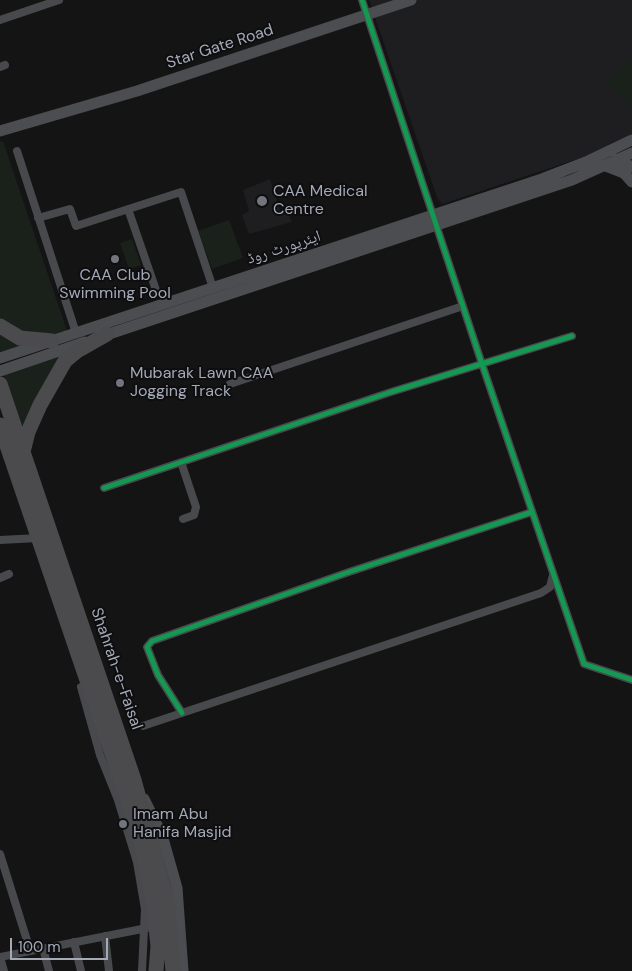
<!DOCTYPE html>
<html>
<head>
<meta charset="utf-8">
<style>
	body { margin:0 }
	#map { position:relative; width:632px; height:971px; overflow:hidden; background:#141414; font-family:"DM Sans",sans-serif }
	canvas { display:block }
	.scale { position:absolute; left:10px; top:938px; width:98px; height:22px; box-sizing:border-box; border:2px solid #a4a9b6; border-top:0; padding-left:6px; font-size:15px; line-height:18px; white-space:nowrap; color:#a4a9b6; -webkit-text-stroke:4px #0e0e10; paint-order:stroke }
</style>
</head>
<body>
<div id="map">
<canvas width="632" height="971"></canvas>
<div class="scale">100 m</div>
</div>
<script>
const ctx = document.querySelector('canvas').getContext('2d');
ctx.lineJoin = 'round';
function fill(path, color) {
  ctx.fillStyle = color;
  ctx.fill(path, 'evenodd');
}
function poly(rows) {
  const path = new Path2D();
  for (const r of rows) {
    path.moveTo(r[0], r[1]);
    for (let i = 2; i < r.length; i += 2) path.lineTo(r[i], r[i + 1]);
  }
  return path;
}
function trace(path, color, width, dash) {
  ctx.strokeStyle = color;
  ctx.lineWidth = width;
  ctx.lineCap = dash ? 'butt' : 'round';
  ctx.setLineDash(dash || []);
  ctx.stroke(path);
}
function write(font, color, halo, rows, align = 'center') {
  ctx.font = font + ' "DM Sans","Noto Naskh Arabic",sans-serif';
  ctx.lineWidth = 4;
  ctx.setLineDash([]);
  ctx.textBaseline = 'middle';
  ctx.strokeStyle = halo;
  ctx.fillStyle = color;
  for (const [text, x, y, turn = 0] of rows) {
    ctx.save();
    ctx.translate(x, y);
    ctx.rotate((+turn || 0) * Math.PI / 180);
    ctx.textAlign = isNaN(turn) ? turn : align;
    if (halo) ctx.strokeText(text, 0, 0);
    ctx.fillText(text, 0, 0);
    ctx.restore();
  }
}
fill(poly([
	[369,0,632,0,632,134,589,155,442,204,437,197],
	[270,179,281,214,288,213,292,222,249,234,242,215,249,211,243,190]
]), '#1e1e20');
fill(poly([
	[632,59,632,109,606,82],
	[3,141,67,331,56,335,34,336,0,321,0,142],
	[229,220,243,258,212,269,198,231],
	[132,239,141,265,129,269,120,243],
	[0,329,28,345,0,352],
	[66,350,24,426,21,425,4,376,5,371]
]), '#1a211b');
trace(poly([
	[362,0,482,364,584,664,632,680],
	[0,20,59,0],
	[0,67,5,65],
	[17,151,76,333],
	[128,209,157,293],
	[38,218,70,209,76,226,181,192,213,288],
	[230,384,463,306],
	[181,462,196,507,194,515,183,519],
	[104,488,391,392,572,336],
	[0,540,38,538],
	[0,578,9,574],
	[81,687,100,755,118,800,137,862,145,909,142,971],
	[182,713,158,675,147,647,152,641,349,572,532,512],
	[143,726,541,593,550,587,553,575],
	[0,854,30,950],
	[105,936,109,971],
	[74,942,81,971],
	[43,948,49,971],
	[0,957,147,928],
	[0,957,4,971]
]), '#48494d', 8);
trace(poly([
	[0,131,137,91,411,0],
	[616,159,632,167],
	[606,166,624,173,632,182],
	[100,337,572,180,632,153],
	[0,358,542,179,586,162,632,140],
	[0,371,85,342],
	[144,799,162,835,177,888,183,971]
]), '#4c4d51', 11);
trace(poly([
	[0,326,20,338,52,341],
	[0,384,134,780,167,900,173,971],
	[0,425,138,830,153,900,158,946,156,971],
	[23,452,28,432,40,405,65,361,77,351,107,334]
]), '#4b4b4e', 15);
trace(poly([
	[362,0,482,364,584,664,632,680],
	[104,488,391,392,572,336],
	[182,713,158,675,147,647,152,641,349,572,532,512]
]), '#139951', 5);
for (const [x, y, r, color] of [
	[262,201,6,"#72757d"],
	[115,259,5,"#72757d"],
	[120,383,5,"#72757d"],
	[123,824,5,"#72757d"]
]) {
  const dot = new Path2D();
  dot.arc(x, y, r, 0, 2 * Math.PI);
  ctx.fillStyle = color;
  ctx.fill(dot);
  trace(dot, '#0e0e10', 2);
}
write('16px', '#a4a9b6', '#0e0e10', [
	["Star Gate Road",220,47,-18],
	["ایئرپورٹ روڈ",284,248,-18],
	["Shahrah-e-Faisal",116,669,71]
]);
write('16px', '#a4a9b6', '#0e0e10', [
	["CAA Medical",273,192],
	["Centre",273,210],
	["CAA Club",115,276,"center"],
	["Swimming Pool",115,294,"center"],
	["Mubarak Lawn CAA",130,374],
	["Jogging Track",130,392],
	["Imam Abu",133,815],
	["Hanifa Masjid",133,833]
], 'left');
</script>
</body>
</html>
